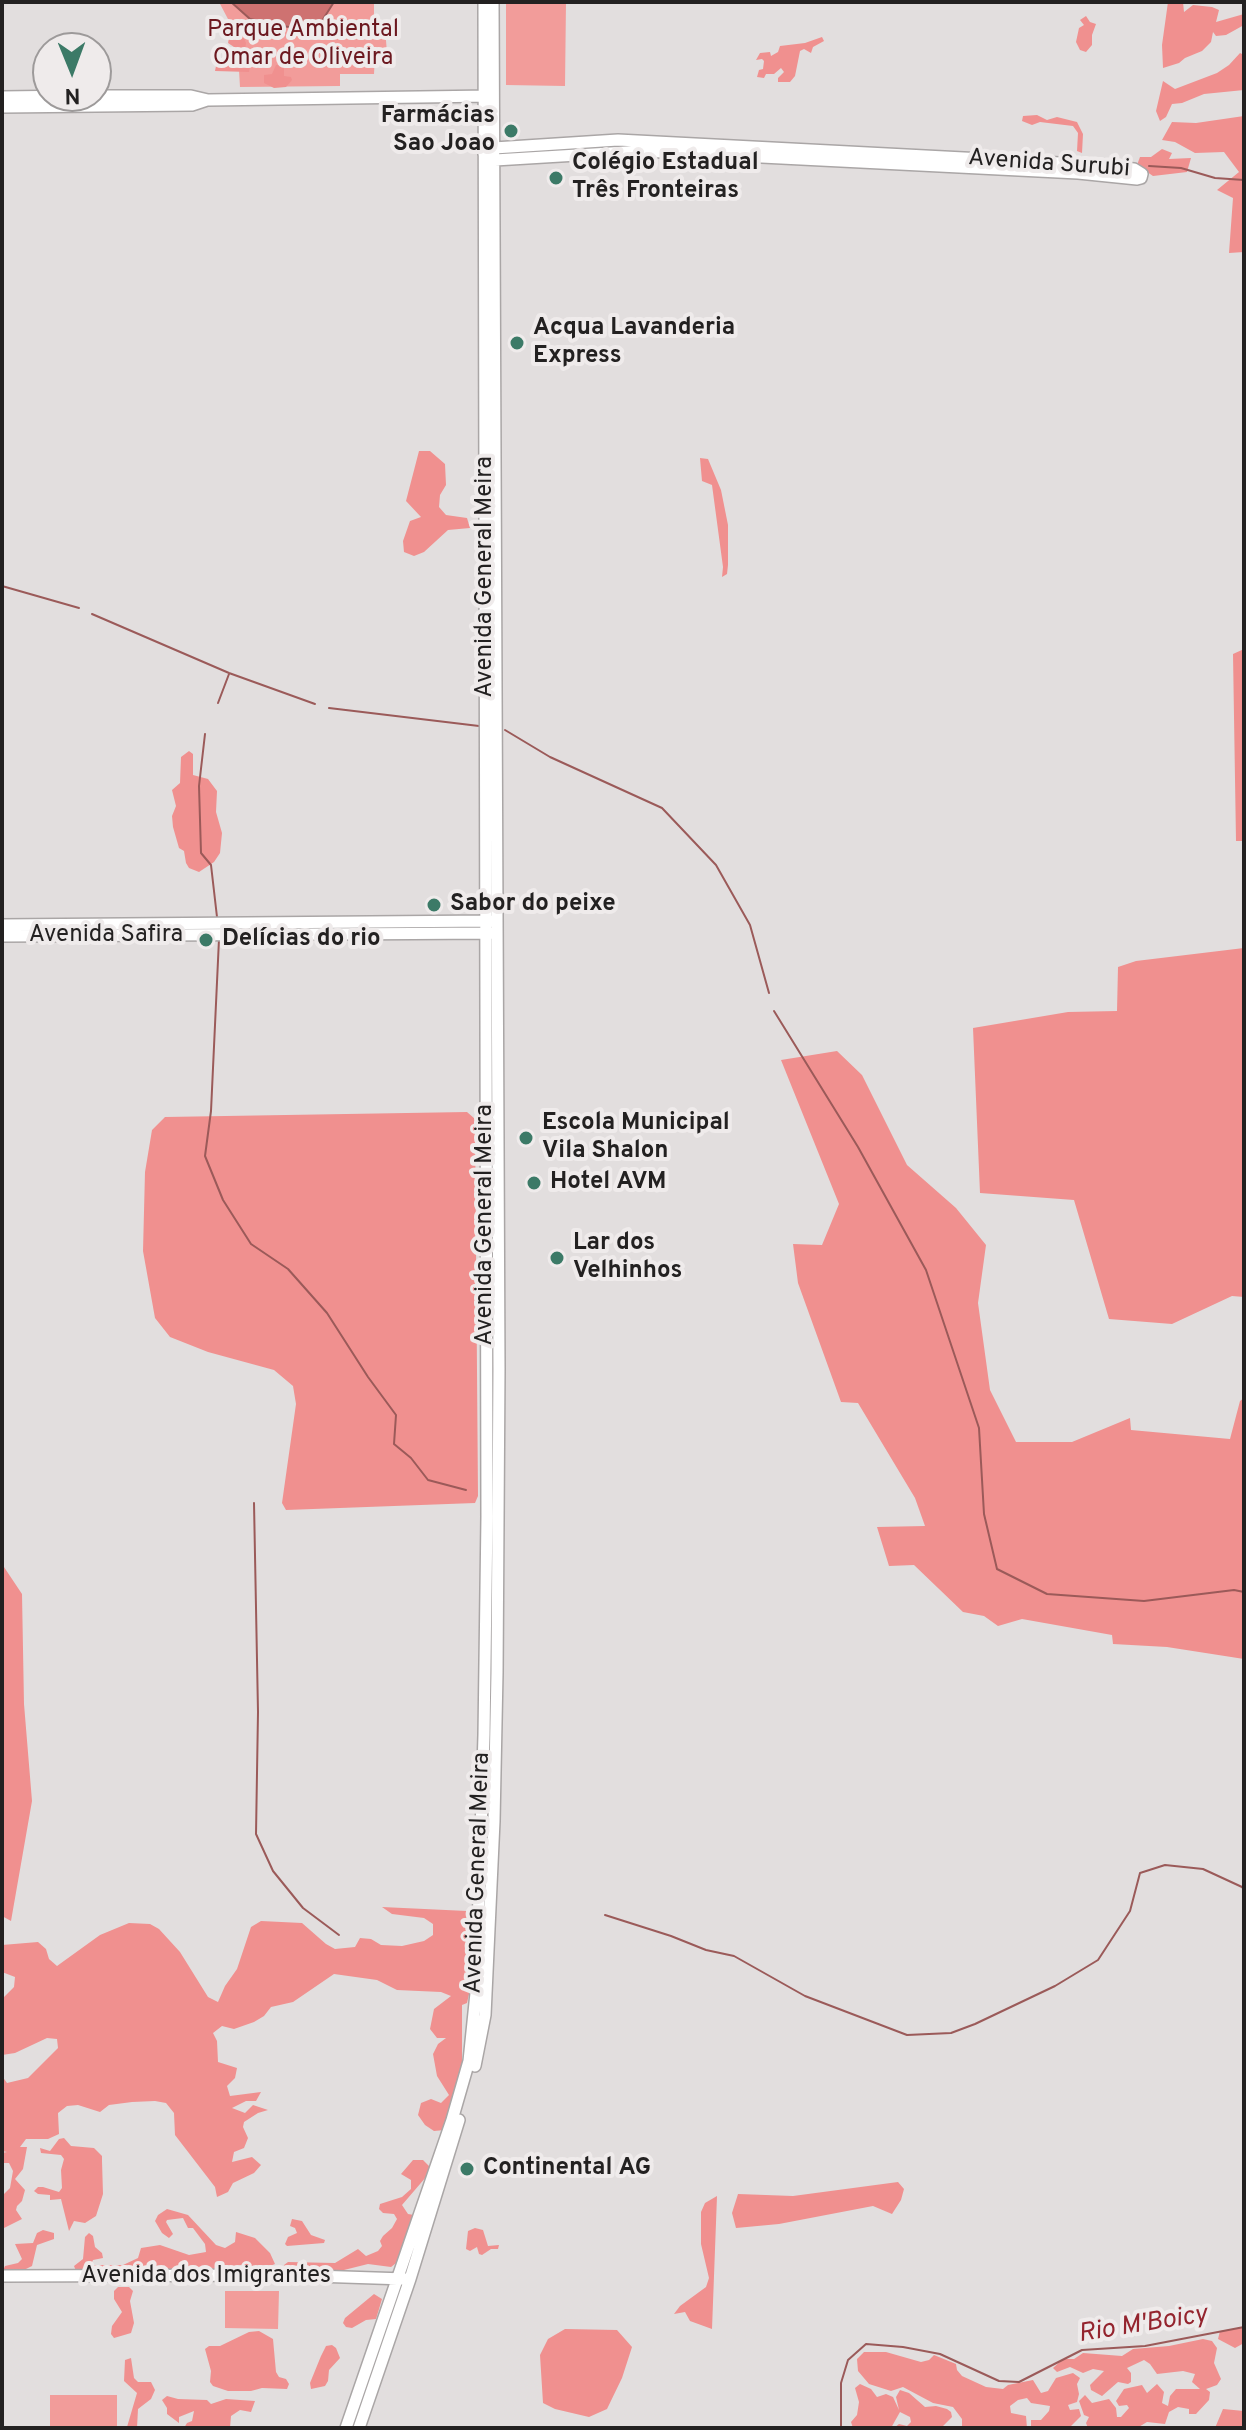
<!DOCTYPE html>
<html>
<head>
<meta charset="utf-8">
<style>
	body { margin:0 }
	#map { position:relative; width:1246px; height:2430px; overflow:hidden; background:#e2dede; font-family:Overpass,sans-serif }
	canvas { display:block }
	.frame { position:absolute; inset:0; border:4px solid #232121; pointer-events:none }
	.north { position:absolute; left:32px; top:32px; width:80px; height:80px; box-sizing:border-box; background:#efebeb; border:2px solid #9d9a9a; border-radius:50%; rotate:179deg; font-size:22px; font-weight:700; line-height:32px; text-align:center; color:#232121 }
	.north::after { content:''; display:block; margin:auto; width:28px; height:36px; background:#3c7a67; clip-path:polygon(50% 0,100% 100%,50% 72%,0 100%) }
</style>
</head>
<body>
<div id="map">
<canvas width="1246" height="2430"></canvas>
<div class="frame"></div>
<div class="north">N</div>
</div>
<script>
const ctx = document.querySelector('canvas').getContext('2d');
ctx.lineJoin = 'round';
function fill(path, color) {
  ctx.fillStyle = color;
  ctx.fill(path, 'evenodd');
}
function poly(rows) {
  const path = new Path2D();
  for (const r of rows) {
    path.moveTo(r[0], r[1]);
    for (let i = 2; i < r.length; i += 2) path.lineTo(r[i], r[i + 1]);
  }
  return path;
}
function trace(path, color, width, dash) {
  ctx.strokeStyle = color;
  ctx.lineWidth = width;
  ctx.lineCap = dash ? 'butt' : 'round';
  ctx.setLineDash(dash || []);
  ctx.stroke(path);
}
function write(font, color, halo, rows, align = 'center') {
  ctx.font = font + ' Overpass,sans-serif';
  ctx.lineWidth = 8;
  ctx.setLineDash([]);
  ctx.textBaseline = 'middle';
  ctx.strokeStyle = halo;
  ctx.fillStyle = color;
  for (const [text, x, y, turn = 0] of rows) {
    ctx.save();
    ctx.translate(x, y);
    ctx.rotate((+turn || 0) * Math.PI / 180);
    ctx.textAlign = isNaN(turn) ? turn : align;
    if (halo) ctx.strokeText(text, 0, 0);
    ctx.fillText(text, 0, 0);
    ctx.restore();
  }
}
fill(poly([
	[219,2,374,2,374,27,385,28,387,53,375,54,374,74,340,74,340,86,240,87,237,36],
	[506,2,566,2,565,86,506,85],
	[225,2291,279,2291,278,2329,225,2328],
	[50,2395,117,2395,117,2428,50,2428]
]), '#f29c9a');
fill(poly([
	[1168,2,1183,2,1184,12,1193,5,1212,7,1219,10,1216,22,1244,14,1244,25,1226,35,1216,36,1213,32,1211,42,1202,51,1185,58,1179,63,1163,68,1162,45],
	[1086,16,1090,22,1096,24,1092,35,1092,45,1086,52,1080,50,1076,42,1079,28,1084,25,1080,20],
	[241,31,246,43,244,58,250,67,249,72,215,71,216,66,223,65,226,57,235,54,237,49,228,43,229,38,233,33],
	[822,37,824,41,813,47,811,53,804,49,800,51,795,76,790,82,778,82,778,78,784,72,781,68,774,74,766,74,764,78,757,77,759,70,763,69,764,61,762,59,756,60,760,53,770,52,771,56,778,52,780,46,805,43],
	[1240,53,1244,55,1244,90,1204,94,1182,103,1172,104,1166,117,1160,121,1156,111,1163,81,1175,89,1217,73,1229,65],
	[276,65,281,65,284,68,284,76,291,77,292,80,286,87,274,88,264,83,264,75,272,74],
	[1037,115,1047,120,1057,117,1077,122,1083,134,1082,153,1077,151,1078,133,1073,126,1040,122,1032,125,1022,121,1023,116],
	[1244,116,1244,252,1229,253,1233,198,1217,190,1239,172,1224,152,1195,153,1175,142,1162,140,1172,122,1196,123],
	[1162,149,1172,153,1169,159,1191,158,1187,172,1153,176,1137,165,1140,157,1151,157],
	[419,451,430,451,445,464,446,485,440,495,439,507,446,515,467,518,470,528,448,530,424,552,414,556,404,552,403,541,410,521,421,517,406,501],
	[700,458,708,459,721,490,728,525,728,565,727,574,722,577,723,567,712,485,702,481],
	[1244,649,1244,841,1236,841,1233,654],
	[189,751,193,754,193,775,208,779,217,791,216,812,222,833,220,853,214,862,199,872,189,868,186,863,184,851,179,848,173,827,172,816,176,806,172,790,180,783,181,757],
	[1244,948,1244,1297,1232,1296,1172,1324,1109,1319,1074,1200,980,1193,973,1028,1068,1012,1117,1011,1118,967,1136,961],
	[837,1051,862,1075,907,1165,956,1208,986,1245,978,1303,990,1390,1016,1442,1072,1442,1130,1418,1131,1430,1230,1439,1240,1401,1244,1398,1244,1659,1167,1647,1113,1644,1112,1635,1022,1619,998,1626,984,1616,963,1612,914,1565,889,1566,877,1527,925,1526,915,1498,858,1403,841,1402,798,1283,793,1244,822,1245,839,1204,781,1060],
	[467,1112,475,1119,478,1496,475,1503,286,1510,282,1503,296,1404,293,1386,274,1370,208,1352,170,1337,155,1318,143,1251,145,1172,152,1130,165,1117],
	[2,1564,22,1594,24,1704,32,1801,11,1921,2,1916],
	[382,1907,467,1911,471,1920,466,1928,466,1939,472,1981,467,2003,462,2005,462,2068,445,2130,434,2131,425,2125,418,2115,421,2103,431,2099,441,2103,449,2095,437,2076,433,2054,438,2044,446,2038,437,2038,430,2029,434,2009,451,1996,441,1992,397,1990,377,1980,334,1974,293,2002,271,2007,264,2016,254,2022,234,2029,222,2026,213,2033,217,2041,218,2062,237,2068,235,2078,227,2086,230,2096,261,2092,256,2101,246,2101,232,2108,245,2113,253,2105,268,2110,258,2113,244,2122,243,2127,248,2138,244,2148,234,2152,232,2162,252,2157,261,2165,254,2173,233,2183,228,2192,217,2197,215,2187,175,2135,174,2113,166,2103,155,2101,132,2102,109,2105,100,2112,78,2105,67,2106,58,2113,59,2134,48,2139,26,2139,20,2147,27,2147,23,2169,15,2179,25,2190,22,2201,17,2206,16,2210,22,2219,2,2229,2,2196,10,2188,13,2171,9,2163,2,2163,2,2153,7,2152,2,2151,2,2076,7,2083,28,2078,58,2048,57,2039,47,2038,15,2053,2,2055,2,1999,14,1987,15,1977,2,1972,2,1945,38,1942,46,1949,49,1959,57,1966,100,1935,129,1923,150,1924,159,1929,180,1952,208,1997,218,2002,225,1986,237,1969,251,1927,261,1921,302,1923,326,1944,335,1949,355,1947,360,1938,371,1939,381,1945,402,1946,424,1941,433,1935,433,1924,424,1918,392,1914],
	[64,2138,71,2146,94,2148,102,2156,102,2161,103,2194,96,2216,85,2223,74,2221,69,2231,61,2199,50,2200,50,2195,38,2194,34,2191,38,2187,43,2187,59,2192,62,2188,61,2170,64,2159,61,2155,41,2153,40,2148,50,2151,59,2139],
	[413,2160,423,2160,430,2167,426,2177,402,2205,408,2214,414,2215,404,2257,391,2267,368,2264,336,2272,285,2270,284,2265,288,2262,335,2263,358,2249,366,2256,378,2251,382,2246,380,2241,383,2236,392,2228,397,2219,394,2214,383,2213,379,2209,380,2204,402,2197,411,2189,411,2180,401,2174],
	[898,2182,904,2189,901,2200,892,2214,873,2206,779,2224,736,2228,732,2213,738,2194,793,2196],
	[717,2196,712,2329,690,2321,685,2312,674,2314,680,2306,706,2287,709,2278,701,2244,701,2212,705,2203],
	[167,2209,188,2215,216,2245,225,2248,235,2242,236,2232,255,2238,270,2253,275,2264,265,2268,241,2265,205,2271,129,2268,76,2271,74,2266,83,2259,85,2237,89,2233,93,2236,95,2247,102,2253,103,2258,93,2260,91,2265,123,2265,138,2258,141,2248,160,2245,189,2255,206,2252,205,2244,193,2228,188,2228,183,2218,167,2220,166,2222,173,2234,169,2238,162,2233,155,2221,158,2215],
	[292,2219,302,2221,311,2235,325,2240,324,2243,287,2246,285,2244,288,2237,297,2233,295,2228,290,2226],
	[475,2228,483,2230,488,2246,499,2245,498,2249,491,2249,482,2255,479,2254,477,2247,470,2251,466,2249,468,2231],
	[43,2230,54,2233,54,2239,37,2245,32,2266,16,2274,2,2273,5,2266,18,2263,22,2259,15,2244,33,2243,37,2233],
	[118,2287,129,2287,133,2291,130,2301,134,2323,131,2333,114,2338,111,2334,112,2326,122,2312,114,2299,114,2291],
	[374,2294,382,2299,376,2319,366,2320,352,2328,346,2327,343,2323,345,2318],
	[1244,2327,1244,2343,1235,2348,1218,2339,1220,2331],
	[565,2329,617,2330,632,2347,622,2378,607,2409,589,2417,555,2409,543,2403,540,2355,548,2339],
	[259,2331,273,2339,276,2372,279,2377,286,2379,289,2384,287,2389,262,2388,251,2391,228,2391,213,2386,210,2382,211,2371,205,2349,209,2346,220,2346,249,2332],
	[1203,2339,1212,2341,1217,2348,1214,2363,1221,2379,1217,2385,1206,2389,1210,2392,1209,2400,1196,2414,1189,2414,1189,2409,1178,2407,1169,2412,1165,2424,1147,2422,1137,2428,1088,2428,1086,2423,1089,2417,1084,2415,1079,2401,1085,2395,1092,2403,1109,2399,1116,2408,1117,2417,1121,2417,1129,2408,1127,2405,1119,2406,1116,2401,1124,2389,1142,2385,1147,2393,1157,2384,1164,2392,1162,2403,1168,2406,1170,2396,1176,2389,1200,2389,1192,2382,1195,2374,1183,2371,1157,2374,1150,2364,1144,2360,1127,2368,1131,2373,1131,2382,1128,2384,1118,2382,1102,2396,1091,2390,1090,2385,1104,2371,1093,2369,1083,2373,1070,2367,1057,2372,1053,2368,1063,2359,1074,2359,1083,2353,1122,2356,1133,2349,1169,2346],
	[332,2345,336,2348,340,2358,329,2370,328,2381,325,2386,311,2389,310,2383,321,2356,326,2346],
	[864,2352,886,2352,921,2362,929,2360,934,2355,956,2364,957,2370,962,2376,986,2387,1003,2389,1008,2385,1033,2380,1041,2393,1048,2391,1056,2378,1073,2373,1080,2378,1077,2384,1079,2394,1077,2402,1068,2405,1070,2410,1079,2409,1081,2416,1069,2428,1031,2428,1031,2420,1041,2420,1049,2411,1050,2406,1031,2403,1027,2398,1018,2400,1010,2406,1011,2413,1026,2416,1027,2428,962,2428,962,2419,953,2407,933,2403,903,2387,891,2391,869,2384,858,2371,857,2359],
	[131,2358,134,2378,138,2382,151,2382,155,2390,151,2399,138,2409,137,2428,127,2427,137,2393,124,2381,125,2360],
	[860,2384,871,2389,877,2397,886,2394,893,2397,899,2410,896,2397,900,2390,909,2393,925,2407,936,2406,947,2409,951,2412,952,2417,943,2426,948,2428,894,2428,899,2424,907,2426,911,2422,910,2417,900,2412,891,2428,853,2428,851,2422,857,2415,859,2402,855,2388],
	[167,2396,178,2399,207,2400,211,2404,226,2399,255,2401,251,2412,240,2410,231,2416,230,2428,184,2428,187,2423,192,2421,194,2411,179,2417,179,2423,167,2414,167,2408,162,2400],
	[1223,2409,1244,2411,1244,2428,1215,2428]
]), '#f0908f');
const water = poly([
	[231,2,334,2,320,24,303,30,250,19,231,2]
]);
fill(water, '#ce7271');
trace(water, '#9b5a59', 2);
trace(poly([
	[1149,166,1181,168,1215,178,1244,180],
	[2,586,79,608],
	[92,614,229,673,315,704],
	[218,703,229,674],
	[329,708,479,726],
	[505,730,550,757,662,808,716,865,750,925,769,993],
	[205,734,199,786,201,853,211,865,217,917],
	[219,939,211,1111,205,1156,223,1200,251,1244,288,1269,327,1313,368,1377,396,1415,394,1444,411,1458,428,1480,466,1490],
	[774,1011,858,1147,926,1270,979,1428,984,1514,997,1569,1047,1594,1144,1601,1234,1590,1244,1592],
	[254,1503,258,1712,256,1834,273,1871,303,1908,339,1935],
	[605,1915,671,1936,706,1950,734,1956,805,1996,907,2035,951,2033,975,2024,1055,1986,1098,1960,1130,1911,1140,1873,1165,1865,1203,1869,1242,1887,1244,1890],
	[841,2428,841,2383,848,2360,866,2344,903,2347,940,2354,999,2381,1019,2382,1082,2350,1145,2346,1244,2327]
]), '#9b5a59', 2);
const secondary = poly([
	[95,96,191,96,208,100,490,96],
	[2,97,78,96],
	[2,107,192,105,207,100],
	[618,140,1079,164,1134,169,1142,174,1141,178,1137,179,1078,173,643,151,495,160,484,154,494,148,618,140],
	[2,925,492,921],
	[2,936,493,933],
	[475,2066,485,2015,494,1821,497,1673,499,1368,493,2],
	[2,2276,284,2275,405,2279],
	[346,2428,452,2120,469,2061,476,1993,484,1735,487,1516,484,2],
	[359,2428,410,2279,459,2120]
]);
trace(secondary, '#aaa6a6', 14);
trace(secondary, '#fff', 11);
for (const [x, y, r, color] of [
	[511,131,8,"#3c7a67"],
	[556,178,8,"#3c7a67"],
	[517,343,8,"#3c7a67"],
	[434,905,8,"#3c7a67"],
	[206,940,8,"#3c7a67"],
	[526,1138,8,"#3c7a67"],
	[534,1183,8,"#3c7a67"],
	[557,1258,8,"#3c7a67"],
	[467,2169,8,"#3c7a67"]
]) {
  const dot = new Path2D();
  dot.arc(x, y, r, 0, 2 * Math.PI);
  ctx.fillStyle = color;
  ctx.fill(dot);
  trace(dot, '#efebeb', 3);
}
write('24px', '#6c181f', '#efebeb', [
	["Parque Ambiental",303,31],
	["Omar de Oliveira",303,59]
]);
write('bold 24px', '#232121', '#efebeb', [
	["Farmácias",495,117,"right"],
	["Sao Joao",495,145,"right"],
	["Colégio Estadual",572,164],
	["Três Fronteiras",572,192],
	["Acqua Lavanderia",533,329],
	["Express",533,357],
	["Sabor do peixe",450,905],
	["Delícias do rio",222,940],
	["Escola Municipal",542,1124],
	["Vila Shalon",542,1152],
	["Hotel AVM",550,1183],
	["Lar dos",573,1244],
	["Velhinhos",573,1272],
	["Continental AG",483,2169]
], 'left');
write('24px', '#232121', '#efebeb', [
	["Avenida Surubi",1049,165,4],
	["Avenida General Meira",486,577,-90],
	["Avenida Safira",106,936],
	["Avenida General Meira",486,1225,-90],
	["Avenida General Meira",479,1873,-88],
	["Avenida dos Imigrantes",206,2277]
]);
write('italic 26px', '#94242e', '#efebeb', [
	["Rio M'Boicy",1143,2326,-9]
]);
</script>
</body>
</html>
